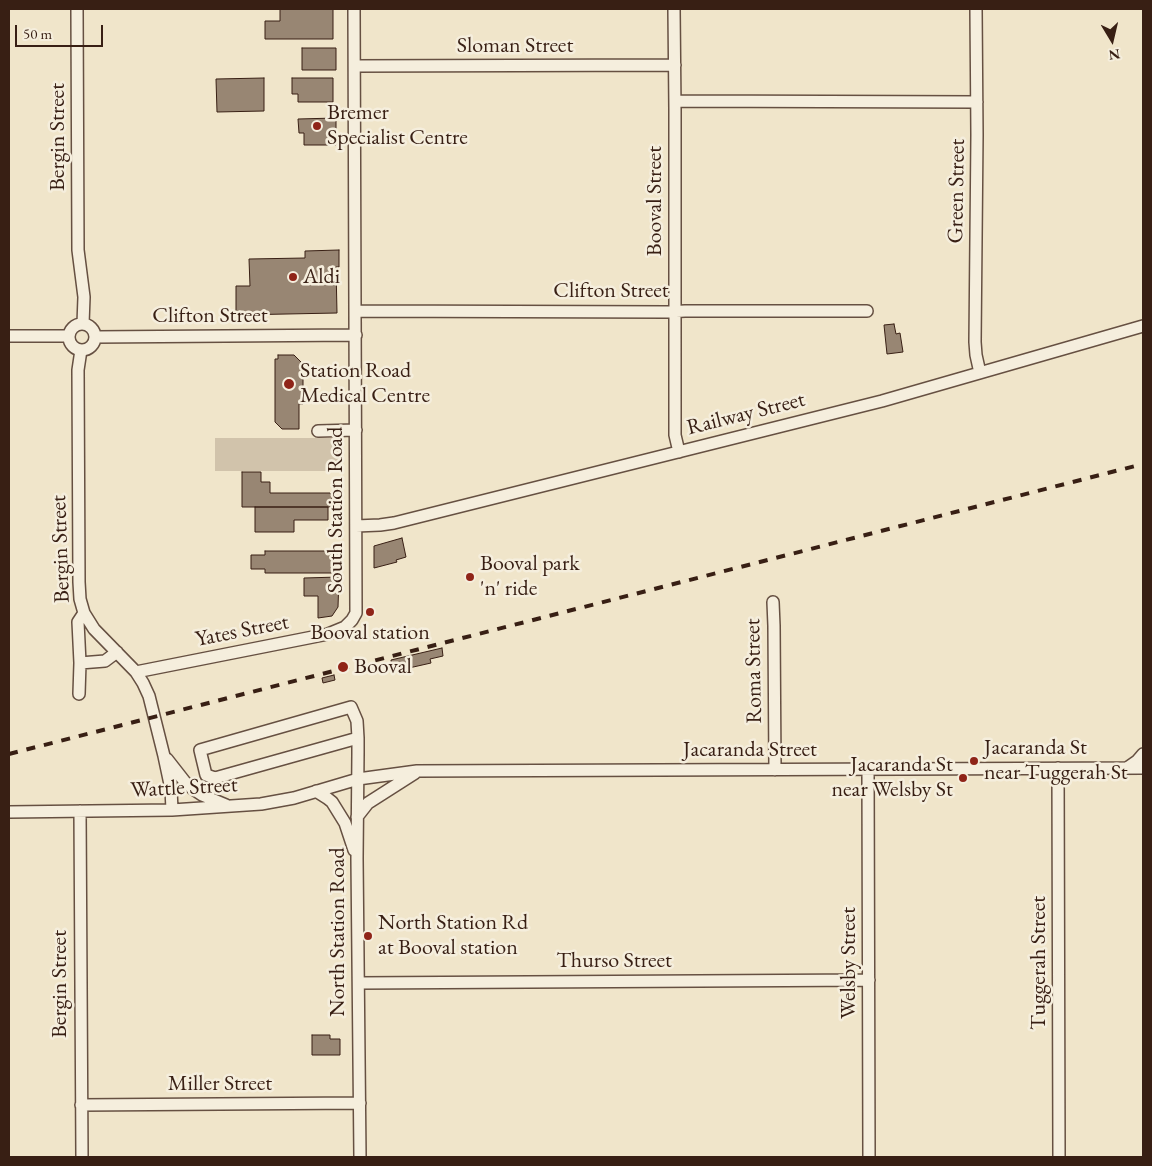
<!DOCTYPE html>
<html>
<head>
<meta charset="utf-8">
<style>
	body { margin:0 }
	#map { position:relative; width:1152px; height:1166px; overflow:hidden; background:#f0e5ca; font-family:"EB Garamond",serif }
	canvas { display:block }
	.frame { position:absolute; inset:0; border:10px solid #381f14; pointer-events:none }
	.north { position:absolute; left:1087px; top:15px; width:50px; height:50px; -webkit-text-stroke:4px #f5eedd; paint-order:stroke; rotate:171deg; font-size:14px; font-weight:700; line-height:20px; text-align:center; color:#381f14 }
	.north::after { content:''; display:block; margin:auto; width:18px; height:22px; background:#381f14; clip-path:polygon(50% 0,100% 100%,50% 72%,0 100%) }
	.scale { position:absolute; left:15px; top:25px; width:88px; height:22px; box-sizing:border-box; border:2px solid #381f14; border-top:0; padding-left:6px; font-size:15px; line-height:18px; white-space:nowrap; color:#381f14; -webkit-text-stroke:4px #f5eedd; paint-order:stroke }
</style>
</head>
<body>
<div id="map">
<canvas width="1152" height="1166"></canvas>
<div class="frame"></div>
<div class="north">N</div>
<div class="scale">50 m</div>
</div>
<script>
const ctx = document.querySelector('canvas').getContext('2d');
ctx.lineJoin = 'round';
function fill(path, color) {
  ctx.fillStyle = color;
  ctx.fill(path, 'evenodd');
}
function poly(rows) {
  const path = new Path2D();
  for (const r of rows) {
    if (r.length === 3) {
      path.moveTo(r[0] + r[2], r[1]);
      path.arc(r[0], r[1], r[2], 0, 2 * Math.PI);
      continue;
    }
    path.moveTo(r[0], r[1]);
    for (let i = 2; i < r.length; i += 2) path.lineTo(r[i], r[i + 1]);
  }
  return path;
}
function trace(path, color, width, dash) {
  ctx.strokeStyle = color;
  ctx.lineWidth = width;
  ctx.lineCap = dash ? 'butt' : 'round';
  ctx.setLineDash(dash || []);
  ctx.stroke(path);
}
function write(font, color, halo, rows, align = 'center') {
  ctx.font = font + ' "EB Garamond",serif';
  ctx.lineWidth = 5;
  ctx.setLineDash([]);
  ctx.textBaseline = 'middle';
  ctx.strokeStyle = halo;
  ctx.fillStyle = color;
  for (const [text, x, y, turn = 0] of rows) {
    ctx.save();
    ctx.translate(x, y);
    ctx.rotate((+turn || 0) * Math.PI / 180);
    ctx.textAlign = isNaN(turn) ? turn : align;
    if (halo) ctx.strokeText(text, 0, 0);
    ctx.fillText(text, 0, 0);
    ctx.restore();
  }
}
fill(poly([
	[215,438,337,438,339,471,215,471]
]), '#d1c3ab');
const building = poly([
	[280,9,333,9,333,39,265,39,265,21,280,21,280,9],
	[302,48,336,48,336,70,302,70,302,48],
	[264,78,264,111,217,112,216,79,264,78],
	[292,78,333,78,333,102,298,102,298,94,292,94,292,78],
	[336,118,336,145,304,145,304,133,299,133,298,119,336,118],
	[339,250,339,267,336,267,337,313,236,315,236,286,250,286,249,259,305,258,305,251,339,250],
	[894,324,896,334,900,333,903,352,887,354,884,325,894,324],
	[278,355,294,355,303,364,303,404,299,404,299,429,282,429,275,422,275,359,278,359,278,355],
	[242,472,261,472,261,482,270,482,270,493,330,493,332,496,332,507,242,507,242,472],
	[255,507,328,507,328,520,294,520,294,532,255,532,255,507],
	[402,538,406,557,396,560,397,562,374,568,374,546,402,538],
	[265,551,339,551,338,573,265,573,265,569,251,569,251,555,265,555,265,551],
	[339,577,338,607,332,616,318,618,318,596,304,596,304,578,339,577],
	[442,648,443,656,430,659,431,663,400,670,399,666,392,668,391,660,442,648],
	[334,675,335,680,323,683,322,678,334,675],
	[312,1035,330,1035,330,1039,340,1039,340,1055,312,1055,312,1035]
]);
fill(building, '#988673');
trace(building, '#381f14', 1);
const minor = poly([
	[77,9,78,250,84,297,83,324],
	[674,9,675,110,675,435,679,452],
	[976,9,977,135,975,342,976,355,980,373],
	[355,66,675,65],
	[675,101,977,102],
	[356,311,667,312,685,311,867,311],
	[82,337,13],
	[9,336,69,336],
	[95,337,356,335],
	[81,350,78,370,79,582,80,599,84,613,94,629,136,672,143,683,149,696,164,756,171,789,172,810],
	[318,431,356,430],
	[356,526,380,525,394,523,882,401,1143,326],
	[773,602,774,626,775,770],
	[80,663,105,661,117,652],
	[136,672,328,634,345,627,352,620,356,613,354,9],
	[79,694,80,663,78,622,84,613],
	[358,738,215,778,206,775,200,750,351,707,357,721,358,738,358,753,357,859,360,1157],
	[167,759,185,782,193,789,202,795,226,805],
	[1058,768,1059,1157],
	[1127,768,1137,761,1143,754],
	[868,769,869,1157],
	[316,791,327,798,332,802,345,823,354,850],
	[80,811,82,1157],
	[9,812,172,810,261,804,294,798,358,779,417,771,1143,768],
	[357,817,368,803,415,773],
	[359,983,869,980],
	[81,1105,360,1103]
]);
trace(minor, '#665042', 14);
trace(minor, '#f5eedd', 11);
trace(poly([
	[9,754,1143,464]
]), '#381f14', 4, [9, 9]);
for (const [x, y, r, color] of [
	[317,126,5,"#8f2418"],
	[293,277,5,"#8f2418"],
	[289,384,6,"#8f2418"],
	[470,577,5,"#8f2418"],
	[370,612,5,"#8f2418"],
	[343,667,6,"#8f2418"],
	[974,761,5,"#8f2418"],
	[963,778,5,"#8f2418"],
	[368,936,5,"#8f2418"]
]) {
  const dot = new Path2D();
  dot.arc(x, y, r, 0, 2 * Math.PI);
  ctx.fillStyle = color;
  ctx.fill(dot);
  trace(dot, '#f5eedd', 2);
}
write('22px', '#381f14', '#f5eedd', [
	["Sloman Street",515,46],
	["Bergin Street",58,137,-90],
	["Green Street",957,191,-89],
	["Booval Street",655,201,-90],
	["Clifton Street",611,291],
	["Clifton Street",210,316],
	["Railway Street",746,414,-14],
	["South Station Road",336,510,-90],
	["Bergin Street",61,549,-92],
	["Yates Street",242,631,-11],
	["Roma Street",754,671,-91],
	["Jacaranda Street",750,750],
	["Wattle Street",184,788,-3],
	["North Station Road",338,932,-90],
	["Thurso Street",614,961],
	["Welsby Street",849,963,-90],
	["Tuggerah Street",1039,963,-90],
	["Bergin Street",60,984,-90],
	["Miller Street",220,1084]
]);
write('22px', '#381f14', '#f5eedd', [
	["Bremer",327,113],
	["Specialist Centre",327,138],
	["Aldi",303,277],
	["Station Road",300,371],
	["Medical Centre",300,396],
	["Booval park",480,564],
	["'n' ride",480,589],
	["Booval station",370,633,"center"],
	["Booval",354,667],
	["Jacaranda St",984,748],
	["near Tuggerah St",984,773],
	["Jacaranda St",953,765,"right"],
	["near Welsby St",953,790,"right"],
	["North Station Rd",378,923],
	["at Booval station",378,948]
], 'left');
</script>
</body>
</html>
